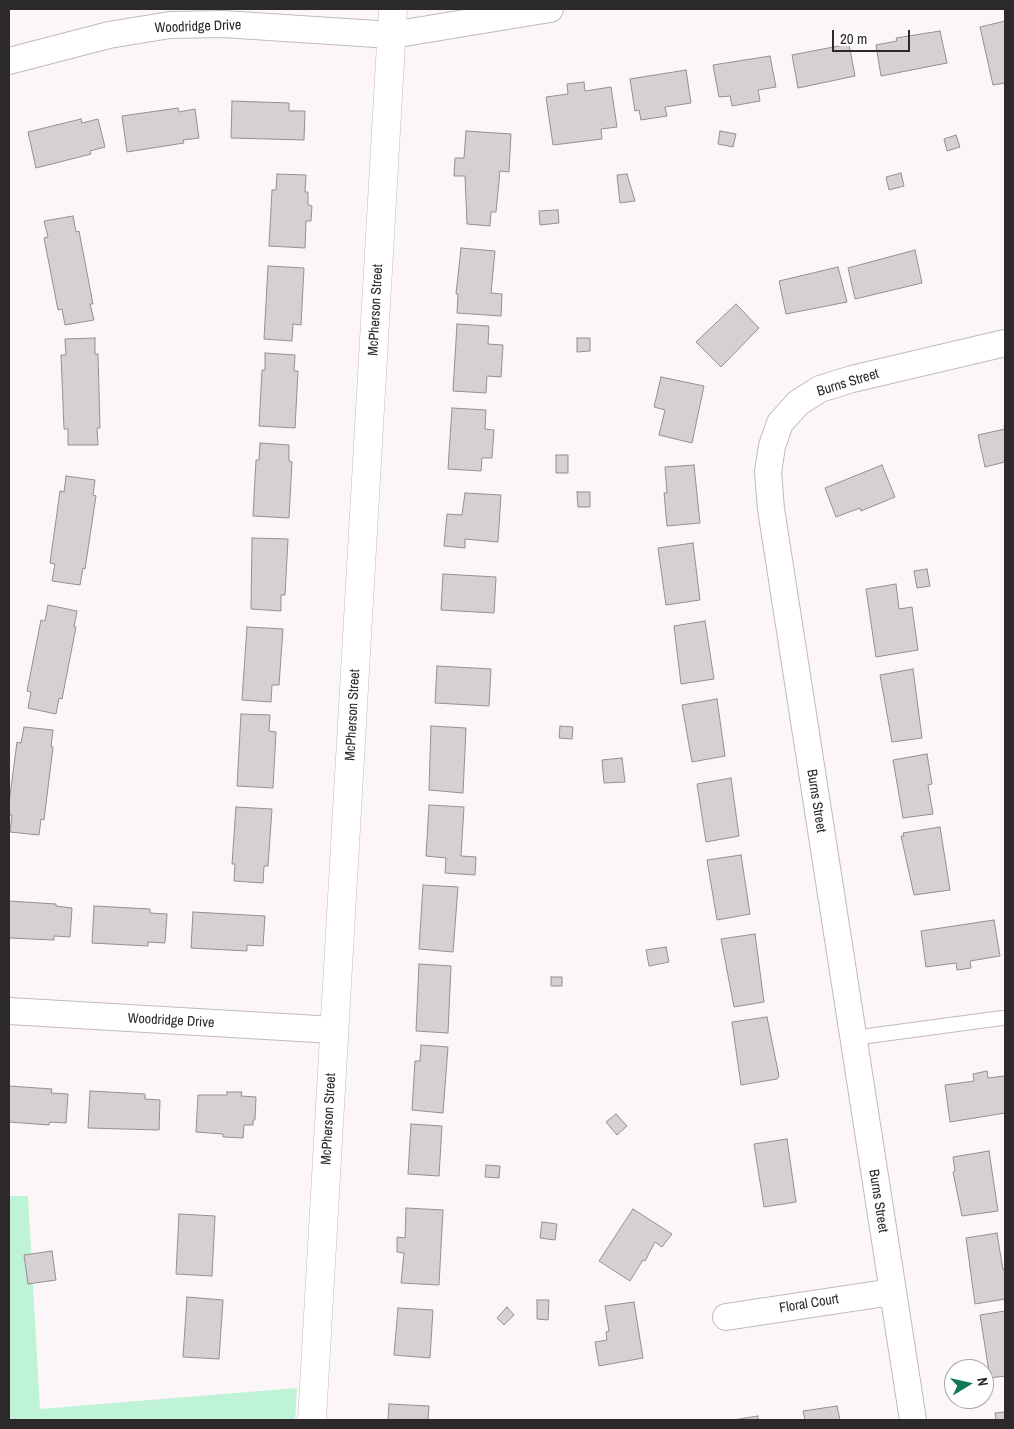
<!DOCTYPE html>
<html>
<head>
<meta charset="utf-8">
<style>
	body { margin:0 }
	#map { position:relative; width:1014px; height:1429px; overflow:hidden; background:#fdf6f8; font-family:"Archivo Narrow",sans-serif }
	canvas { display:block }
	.frame { position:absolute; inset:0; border:10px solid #2b292a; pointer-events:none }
	.north { position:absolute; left:944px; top:1359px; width:50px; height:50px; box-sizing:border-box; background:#fff; border:1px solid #aaa9aa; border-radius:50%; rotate:81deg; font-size:14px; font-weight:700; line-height:20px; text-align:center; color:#2b292a }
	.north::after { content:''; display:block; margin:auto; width:18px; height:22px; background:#107953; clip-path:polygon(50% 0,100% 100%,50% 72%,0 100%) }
	.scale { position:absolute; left:832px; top:30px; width:78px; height:22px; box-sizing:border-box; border:2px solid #2b292a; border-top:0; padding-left:6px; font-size:15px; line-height:18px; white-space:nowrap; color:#2b292a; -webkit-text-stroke:4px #fff; paint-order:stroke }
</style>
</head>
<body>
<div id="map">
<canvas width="1014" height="1429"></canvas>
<div class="frame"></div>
<div class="north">N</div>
<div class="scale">20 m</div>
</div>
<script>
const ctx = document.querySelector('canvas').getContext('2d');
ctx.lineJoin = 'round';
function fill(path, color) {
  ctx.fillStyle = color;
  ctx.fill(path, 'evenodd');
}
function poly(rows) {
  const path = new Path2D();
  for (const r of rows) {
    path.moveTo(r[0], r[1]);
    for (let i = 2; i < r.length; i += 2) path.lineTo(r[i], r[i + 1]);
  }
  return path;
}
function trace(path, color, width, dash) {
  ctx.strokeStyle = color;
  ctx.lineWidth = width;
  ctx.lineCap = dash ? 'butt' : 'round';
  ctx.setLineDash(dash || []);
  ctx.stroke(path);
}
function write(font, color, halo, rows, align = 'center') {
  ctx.font = font + ' "Archivo Narrow",sans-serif';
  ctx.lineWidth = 4;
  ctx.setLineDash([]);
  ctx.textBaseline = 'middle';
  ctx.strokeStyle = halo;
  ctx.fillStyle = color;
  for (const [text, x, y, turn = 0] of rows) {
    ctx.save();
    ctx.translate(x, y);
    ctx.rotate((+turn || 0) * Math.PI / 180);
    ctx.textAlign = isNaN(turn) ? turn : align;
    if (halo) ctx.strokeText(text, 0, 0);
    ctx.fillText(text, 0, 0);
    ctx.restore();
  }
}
fill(poly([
	[9,1196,28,1196,40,1409,297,1388,295,1420,9,1420]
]), '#bef3d7');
const building = poly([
	[1005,21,1005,83,993,85,980,27,1005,21],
	[940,31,947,63,881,76,876,45,897,41,896,38,940,31],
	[849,44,855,76,798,88,792,55,849,44],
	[770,56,776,87,758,90,760,101,732,106,730,96,719,97,713,65,770,56],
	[686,70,691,103,665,107,667,116,641,120,639,110,635,111,630,79,686,70],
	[584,82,585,91,611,87,617,127,601,129,602,139,553,145,546,97,568,94,567,84,584,82],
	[232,101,289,103,289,111,305,111,304,140,231,138,232,101],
	[178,108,179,112,195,109,199,138,183,140,184,143,127,152,122,116,178,108],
	[81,119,82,123,98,119,105,147,90,151,91,154,36,168,28,132,81,119],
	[466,131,511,134,509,172,500,171,496,212,491,212,490,226,467,224,465,176,454,176,455,158,464,158,466,131],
	[720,131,736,134,733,147,718,144,720,131],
	[956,135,960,147,947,151,944,139,956,135],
	[901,173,904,186,889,190,886,177,901,173],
	[277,174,306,175,305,192,308,192,308,205,312,206,311,221,306,221,305,248,269,246,272,190,276,190,277,174],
	[627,174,635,201,620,203,617,175,627,174],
	[558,210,559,223,540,225,539,211,558,210],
	[73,216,76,232,79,231,93,304,90,304,94,320,65,325,62,309,58,310,44,238,48,237,44,221,73,216],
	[461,248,495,251,491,293,502,294,501,316,457,313,458,294,456,294,461,248],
	[915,250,922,283,855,299,848,268,915,250],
	[268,266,304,268,301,325,293,324,292,341,264,339,268,266],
	[838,267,847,302,786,314,779,281,838,267],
	[736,304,759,328,721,367,696,342,736,304],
	[457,324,489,326,488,344,503,345,501,377,487,376,486,393,453,391,457,324],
	[95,338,95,354,98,354,100,428,97,428,98,445,68,445,68,429,64,429,61,355,66,355,65,339,95,338],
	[577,338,590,338,590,351,577,352,577,338],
	[265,353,295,355,294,371,298,371,295,428,259,426,262,370,265,370,265,353],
	[661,377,704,386,692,443,659,435,665,410,654,407,661,377],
	[452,408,486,410,485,429,494,430,492,458,482,458,481,471,448,469,452,408],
	[1004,426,1005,426,1005,462,985,467,978,435,1005,429,1004,426],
	[260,443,289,445,289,461,292,462,289,518,253,516,256,460,259,460,260,443],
	[556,455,568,455,568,473,556,473,556,455],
	[694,465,700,523,667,526,664,493,667,493,665,467,694,465],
	[882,465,895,497,861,511,860,508,836,517,825,488,882,465],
	[66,476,95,480,93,495,96,496,85,569,83,568,80,585,52,581,55,564,50,563,60,491,64,492,66,476],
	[577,492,590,492,590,507,578,507,577,492],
	[465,493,501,495,498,542,465,539,465,548,444,546,447,514,462,515,465,493],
	[252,538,288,539,285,595,281,595,281,611,251,609,252,538],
	[693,543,700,600,666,605,658,548,693,543],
	[927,569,930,586,917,588,914,571,927,569],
	[443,574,496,577,494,613,441,610,443,574],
	[896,584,899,609,912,607,918,650,876,657,866,589,896,584],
	[48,605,77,611,74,627,76,627,62,699,59,698,56,714,28,708,31,692,27,691,41,620,45,621,48,605],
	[705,621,714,679,681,684,674,626,705,621],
	[247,627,283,629,279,685,272,685,271,702,242,700,247,627],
	[437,666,491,669,489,706,435,703,437,666],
	[913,669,922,738,892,742,880,675,913,669],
	[717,699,725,756,692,762,682,705,717,699],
	[241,714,270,715,269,731,276,732,273,788,237,786,241,714],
	[431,726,466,728,463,793,429,790,431,726],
	[560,726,573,727,572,739,559,738,560,726],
	[24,727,53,730,51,747,53,747,44,820,41,819,39,835,10,832,12,815,9,815,9,803,17,742,21,743,24,727],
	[927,754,932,784,928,785,933,814,903,818,893,760,927,754],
	[622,758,625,782,604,783,602,760,622,758],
	[731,778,739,836,706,842,697,784,731,778],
	[429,805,464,807,461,856,476,857,475,875,445,873,446,858,426,856,429,805],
	[236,807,272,809,268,866,264,866,263,883,234,881,235,864,232,864,236,807],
	[940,827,950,890,914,895,901,836,904,836,903,833,940,827],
	[741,855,750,914,717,920,707,860,741,855],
	[423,885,458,887,453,952,419,949,423,885],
	[9,901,56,904,56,906,72,908,70,937,54,936,54,940,9,938,9,901],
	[94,906,150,909,150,913,167,914,165,943,148,942,148,946,92,943,94,906],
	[193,912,265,916,263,946,247,945,247,951,191,948,193,912],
	[994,920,1000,956,970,961,971,968,957,970,956,963,926,967,921,931,994,920],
	[755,934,764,1002,734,1007,721,939,755,934],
	[666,947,669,962,649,966,646,950,666,947],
	[419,964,451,966,448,1033,416,1031,419,964],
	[551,977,562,977,562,986,551,986,551,977],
	[767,1017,779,1076,777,1079,741,1085,732,1022,767,1017],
	[421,1045,448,1047,443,1113,412,1110,415,1061,420,1061,421,1045],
	[987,1071,988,1078,1005,1076,1005,1113,950,1122,945,1085,974,1081,973,1074,987,1071],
	[9,1086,52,1089,51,1093,68,1094,66,1123,50,1122,49,1125,9,1122,9,1086],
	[90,1091,145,1094,145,1099,160,1100,159,1130,88,1128,90,1091],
	[227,1092,242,1092,241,1096,256,1097,255,1120,253,1120,253,1125,244,1125,243,1138,223,1137,223,1134,196,1132,198,1095,227,1095,227,1092],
	[616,1114,627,1126,617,1135,606,1122,616,1114],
	[411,1124,442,1126,439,1176,408,1174,411,1124],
	[787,1139,796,1202,764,1207,754,1144,787,1139],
	[989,1151,998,1211,962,1216,953,1172,955,1171,953,1157,989,1151],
	[486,1165,500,1166,499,1178,485,1177,486,1165],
	[406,1208,443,1210,439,1285,401,1283,404,1253,397,1252,397,1237,405,1238,406,1208],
	[633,1209,672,1234,662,1247,655,1242,645,1261,643,1260,630,1281,599,1261,633,1209],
	[179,1214,215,1216,212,1276,176,1274,179,1214],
	[542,1222,557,1224,555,1240,540,1238,542,1222],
	[997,1233,1003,1270,1005,1269,1005,1299,975,1304,966,1238,997,1233],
	[52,1251,56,1280,28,1284,24,1255,52,1251],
	[187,1297,223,1300,219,1359,183,1357,187,1297],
	[537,1300,549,1300,548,1320,537,1319,537,1300],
	[634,1302,643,1358,599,1366,595,1342,607,1340,606,1332,609,1331,605,1306,634,1302],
	[507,1307,514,1315,504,1325,497,1318,507,1307],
	[398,1308,433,1310,430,1358,394,1355,398,1308],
	[1005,1311,1005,1376,990,1378,980,1315,1005,1311],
	[389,1404,429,1406,428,1420,388,1420,389,1404],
	[837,1406,840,1420,805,1420,803,1411,837,1406],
	[1005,1412,1005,1420,996,1420,995,1413,1005,1412],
	[758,1416,758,1420,733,1420,758,1416]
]);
fill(building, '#d6d0d2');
trace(building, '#958f91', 1);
const service = poly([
	[853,1038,1002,1018]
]);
const minor = poly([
	[9,61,109,35,170,25,223,24,392,35,550,9],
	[9,1011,334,1030],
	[726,1317,892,1292],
	[913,1420,771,509,768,472,772,446,780,423,798,403,820,389,852,379,1005,343]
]);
const tertiary = poly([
	[312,1420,393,9]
]);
trace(service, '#c1babc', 16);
trace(minor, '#c1babc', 28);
trace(tertiary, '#c1babc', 29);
trace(service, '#fff', 14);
trace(minor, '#fff', 26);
trace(tertiary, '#fff', 28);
write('14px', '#2b292a', '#fff', [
	["Woodridge Drive",198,27,-2],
	["McPherson Street",376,310,-87],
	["Burns Street",848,383,-17],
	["McPherson Street",353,715,-87],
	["Burns Street",816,801,81],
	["Woodridge Drive",171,1021,3],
	["McPherson Street",329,1119,-87],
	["Burns Street",878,1201,81],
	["Floral Court",809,1304,-9]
]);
</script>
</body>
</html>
